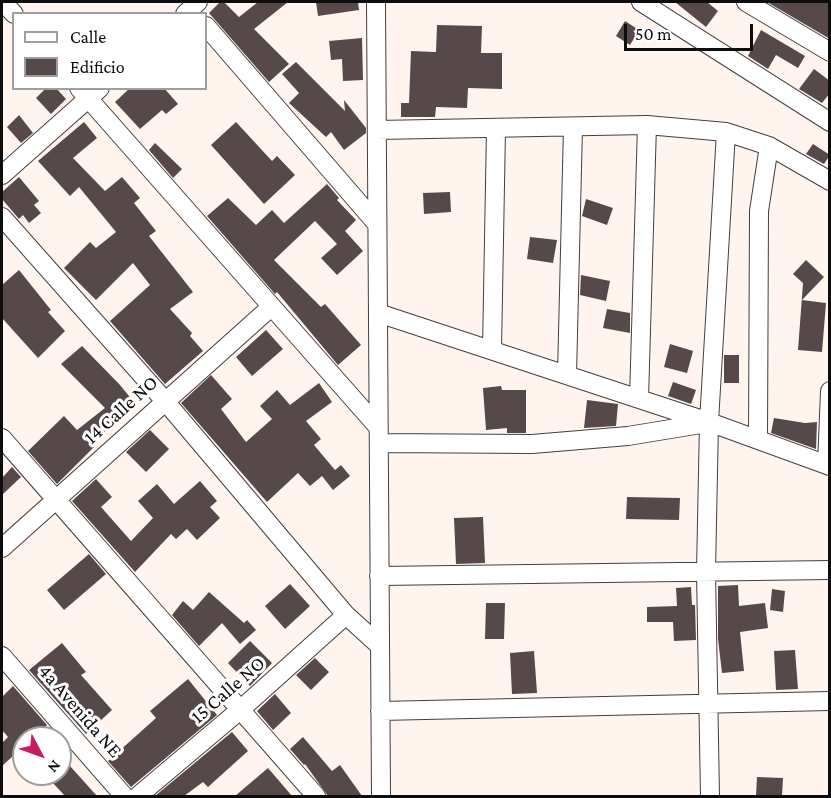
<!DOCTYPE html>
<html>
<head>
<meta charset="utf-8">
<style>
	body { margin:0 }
	#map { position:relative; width:831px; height:798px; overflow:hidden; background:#fff5ee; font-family:"Crimson Pro",serif }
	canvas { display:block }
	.frame { position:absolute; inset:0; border:3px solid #0d0d0d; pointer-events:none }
	.legend { position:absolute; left:12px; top:12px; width:195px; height:78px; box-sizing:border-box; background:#fff; border:2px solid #9e9e9e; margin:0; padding:8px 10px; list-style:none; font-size:18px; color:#0d0d0d }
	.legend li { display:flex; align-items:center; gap:12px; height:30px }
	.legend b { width:30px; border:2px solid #9e9e9e }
	.north { position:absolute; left:12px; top:726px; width:60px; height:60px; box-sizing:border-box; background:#fff; border:2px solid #9e9e9e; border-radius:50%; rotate:131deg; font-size:16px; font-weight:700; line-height:24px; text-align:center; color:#0d0d0d }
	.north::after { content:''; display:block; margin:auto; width:21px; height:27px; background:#c71c63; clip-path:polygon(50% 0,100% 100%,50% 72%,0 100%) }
	.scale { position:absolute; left:624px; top:24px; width:129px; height:27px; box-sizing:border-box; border:3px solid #0d0d0d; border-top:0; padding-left:8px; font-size:18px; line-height:21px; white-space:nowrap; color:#0d0d0d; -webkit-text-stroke:4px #fff; paint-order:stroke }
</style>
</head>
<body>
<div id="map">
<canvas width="831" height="798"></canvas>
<div class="frame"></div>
<ul class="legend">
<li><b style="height:8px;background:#fff"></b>Calle</li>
<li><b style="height:16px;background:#574949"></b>Edificio</li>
</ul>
<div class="north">N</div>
<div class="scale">50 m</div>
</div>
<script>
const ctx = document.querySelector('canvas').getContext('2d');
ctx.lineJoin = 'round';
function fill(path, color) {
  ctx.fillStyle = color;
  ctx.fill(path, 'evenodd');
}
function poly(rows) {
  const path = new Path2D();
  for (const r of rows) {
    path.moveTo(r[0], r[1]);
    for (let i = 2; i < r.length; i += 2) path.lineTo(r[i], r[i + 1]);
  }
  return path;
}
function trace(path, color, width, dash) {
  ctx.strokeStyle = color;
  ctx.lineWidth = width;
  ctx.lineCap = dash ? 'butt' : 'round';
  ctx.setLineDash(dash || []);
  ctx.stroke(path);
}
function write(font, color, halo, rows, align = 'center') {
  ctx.font = font + ' "Crimson Pro",serif';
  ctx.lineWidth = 6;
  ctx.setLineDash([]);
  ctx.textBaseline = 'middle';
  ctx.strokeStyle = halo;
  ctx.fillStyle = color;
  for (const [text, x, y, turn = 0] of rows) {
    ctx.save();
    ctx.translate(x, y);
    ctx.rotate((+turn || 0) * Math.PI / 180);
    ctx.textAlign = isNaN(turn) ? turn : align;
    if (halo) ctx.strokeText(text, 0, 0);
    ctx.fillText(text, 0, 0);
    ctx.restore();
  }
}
fill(poly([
	[220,2,224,2,239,17,258,2,288,2,254,29,289,64,269,82,209,13],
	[316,2,358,2,359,10,318,16],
	[675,2,707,2,718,11,706,27],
	[767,2,830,2,830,39],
	[625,21,639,30,630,45,616,36],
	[437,25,482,26,481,53,502,53,502,89,468,88,467,108,436,107,435,117,401,117,401,103,409,103,411,51,436,52],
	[761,30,805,56,798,68,776,55,768,69,748,56],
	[362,38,363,80,343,81,342,59,331,60,329,41],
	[296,62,345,111,344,100,366,128,366,133,344,150,331,132,326,137,289,103,299,93,282,74],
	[814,69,830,81,830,93,822,103,799,89],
	[46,88,56,88,66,99,51,114,36,98],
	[130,88,164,88,178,104,166,114,162,110,140,129,115,102],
	[19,115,33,133,21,143,7,127],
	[84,122,97,138,73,158,105,191,122,177,140,198,134,203,156,231,149,236,193,292,170,309,192,333,190,336,203,351,165,384,110,321,150,285,133,263,96,300,64,268,90,242,96,248,116,232,79,187,70,196,38,161],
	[236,122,272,161,277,156,295,175,264,204,211,145],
	[155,143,182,169,173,178,149,150],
	[813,144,830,155,824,164,806,154],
	[19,177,39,201,34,205,41,213,29,223,23,215,19,219,2,199,2,192],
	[327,184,339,198,337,200,356,220,345,231,363,251,337,275,321,258,337,244,315,221,274,260,321,307,325,304,361,345,338,365,277,292,275,294,207,216,228,198,256,225,272,210,284,223],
	[450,192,451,212,424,214,423,193],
	[586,199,613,208,607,225,582,216],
	[530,237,557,240,553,263,527,259],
	[806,260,824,277,802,300,826,303,822,352,798,350,803,283,793,274],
	[19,270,51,310,48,312,65,331,38,358,2,318,2,285],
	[581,275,610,281,606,301,580,295],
	[607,309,630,313,630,333,603,328],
	[266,330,283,349,252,376,236,357],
	[670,344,693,351,687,373,664,367],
	[82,346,120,385,137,406,90,443,94,447,57,484,28,451,64,416,77,430,105,408,61,364],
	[724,355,739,355,739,383,724,383],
	[211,375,232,399,221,409,246,442,272,419,260,406,277,390,290,405,319,383,332,402,306,421,321,439,314,445,335,470,341,465,350,476,333,490,322,476,310,486,298,473,267,502,181,403],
	[673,382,696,390,691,404,668,396],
	[501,386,502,390,526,390,526,433,507,433,507,428,486,430,483,388],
	[587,400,618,404,616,426,584,428],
	[774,418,805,423,817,422,816,449,771,433],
	[150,430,169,449,146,472,126,452],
	[12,467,21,477,2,495,2,478],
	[96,479,112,497,101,507,131,541,153,518,138,501,157,484,174,504,200,481,217,501,210,507,220,518,197,540,187,529,176,539,171,534,135,572,72,501],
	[627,497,680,498,679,520,626,519],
	[483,517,485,563,456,564,454,518],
	[89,554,106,574,64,610,47,590],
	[290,584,310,606,285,629,265,606],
	[738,585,739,606,765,603,768,628,740,632,744,671,722,673,718,639,718,586],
	[691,587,692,605,695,605,696,640,674,641,673,622,647,622,647,607,677,606,676,588],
	[772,589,785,591,783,612,770,610],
	[209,592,244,623,247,620,256,630,240,644,222,623,199,646,172,615,183,601,193,610],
	[486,603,505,603,504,639,485,639],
	[250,641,272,663,250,686,228,663],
	[62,643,86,672,81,675,112,710,86,734,29,670],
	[795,650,798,689,776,690,774,651],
	[534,651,537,693,512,694,510,653],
	[315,658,329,672,311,690,296,675],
	[188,679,217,715,131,787,108,761,156,718,150,711],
	[13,686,47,725,33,738,24,738,24,746,2,766,2,743,8,737,2,730,2,697],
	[275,694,291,713,273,730,257,711],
	[232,732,248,751,208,787,203,782,184,796,155,796],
	[303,737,332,771,340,765,362,796,328,796,305,764,304,765,290,749],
	[70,766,97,796,65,796,52,782],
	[268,768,292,796,235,796],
	[757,777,783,778,782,796,756,796]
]), '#574949');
const minor = poly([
	[3,2,14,14],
	[376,2,381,796],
	[641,2,830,122],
	[746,2,830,52],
	[185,14,198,2],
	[206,26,377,224],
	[79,88,378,427],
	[377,130,647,125,726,132,769,146,830,181],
	[2,175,100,88],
	[2,217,165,401,346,615,380,646],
	[378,313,709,422,830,466],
	[492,350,496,129],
	[567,375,573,127],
	[639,399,647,125],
	[2,438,316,796],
	[758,440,759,211,769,146],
	[379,443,532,444,628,436,707,423],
	[827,465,830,391],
	[2,548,271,307],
	[379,576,830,570],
	[2,656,124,796],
	[380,711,830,701],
	[138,796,240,710,346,615],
	[710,796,706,572,709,422,726,132]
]);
trace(minor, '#404040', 20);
trace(minor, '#fff', 18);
write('20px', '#0d0d0d', '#fff', [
	["14 Calle NO",121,410,-42],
	["15 Calle NO",228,690,-41],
	["4a Avenida NE",80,711,49]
]);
</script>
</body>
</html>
